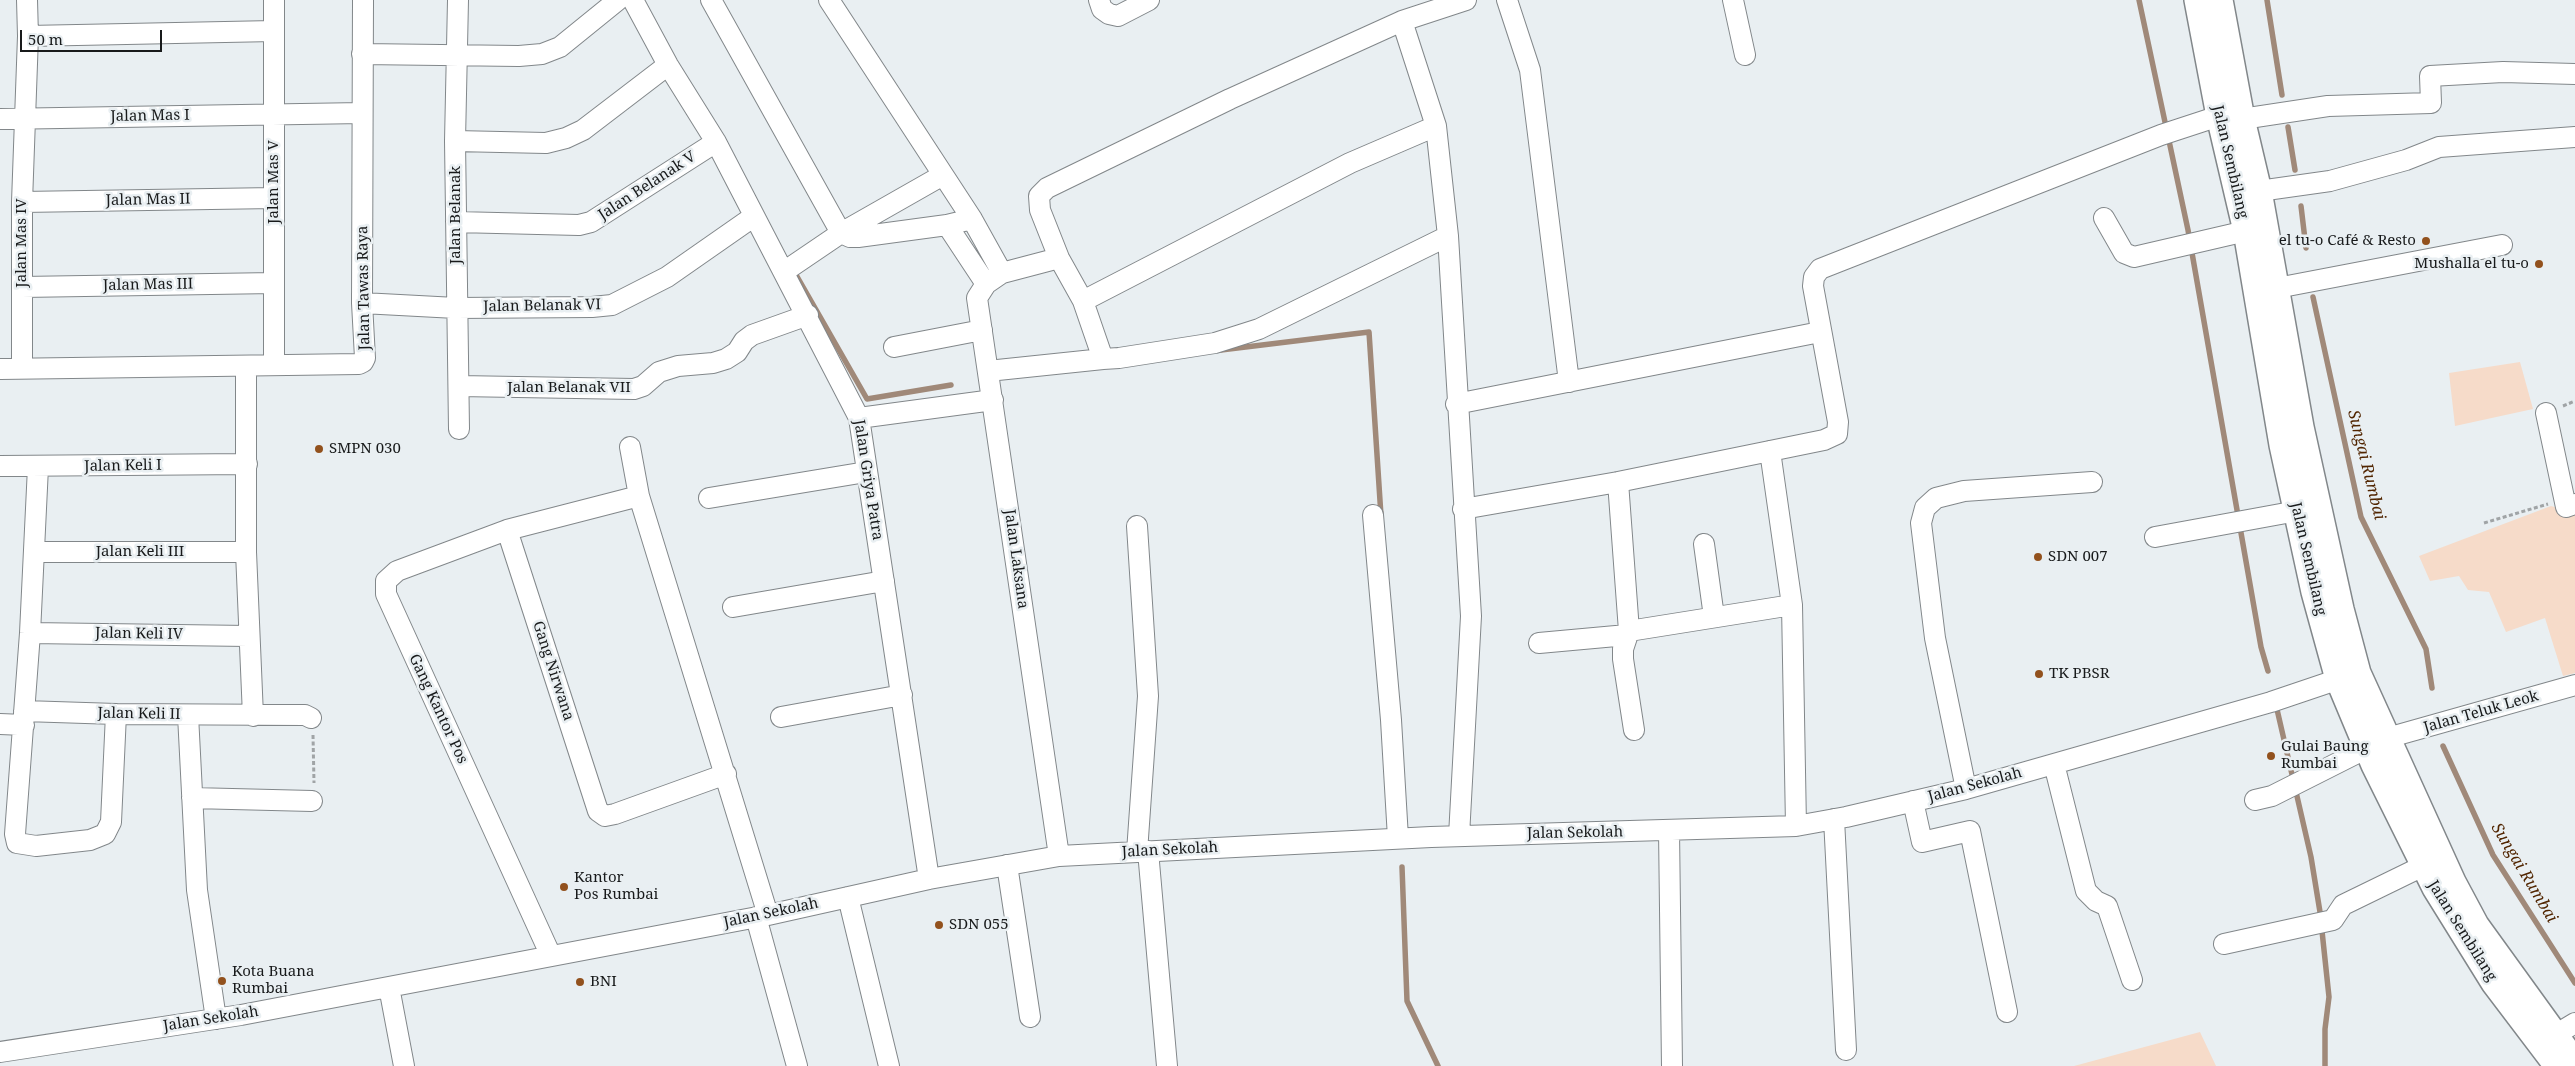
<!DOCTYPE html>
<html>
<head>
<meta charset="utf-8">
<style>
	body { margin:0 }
	#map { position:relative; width:2575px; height:1066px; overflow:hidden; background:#e9eff2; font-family:"Noto Serif",serif }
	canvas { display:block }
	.scale { position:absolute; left:20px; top:30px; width:142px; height:22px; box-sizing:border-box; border:2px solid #181a1b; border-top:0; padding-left:6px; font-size:15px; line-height:18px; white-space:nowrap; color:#181a1b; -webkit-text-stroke:4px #e9eff2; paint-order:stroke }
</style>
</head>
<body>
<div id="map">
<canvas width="2575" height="1066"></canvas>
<div class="scale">50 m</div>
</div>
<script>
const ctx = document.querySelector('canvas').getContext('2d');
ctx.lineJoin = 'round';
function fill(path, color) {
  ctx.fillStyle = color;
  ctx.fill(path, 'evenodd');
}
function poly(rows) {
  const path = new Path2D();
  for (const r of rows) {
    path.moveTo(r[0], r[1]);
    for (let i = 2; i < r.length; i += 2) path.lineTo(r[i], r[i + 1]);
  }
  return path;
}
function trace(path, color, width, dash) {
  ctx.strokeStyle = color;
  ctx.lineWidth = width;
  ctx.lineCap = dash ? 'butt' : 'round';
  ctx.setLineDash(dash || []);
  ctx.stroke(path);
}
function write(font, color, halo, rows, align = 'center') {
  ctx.font = font + ' "Noto Serif",serif';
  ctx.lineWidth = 5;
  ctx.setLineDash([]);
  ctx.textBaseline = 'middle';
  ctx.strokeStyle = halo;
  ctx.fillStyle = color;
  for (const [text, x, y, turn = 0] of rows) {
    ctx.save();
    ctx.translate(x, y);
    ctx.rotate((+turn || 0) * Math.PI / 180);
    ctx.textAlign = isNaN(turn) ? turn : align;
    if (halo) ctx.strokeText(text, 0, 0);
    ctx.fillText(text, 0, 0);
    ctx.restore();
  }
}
fill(poly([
	[2520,362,2533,409,2455,426,2449,373],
	[2551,506,2561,509,2575,508,2575,673,2563,676,2545,618,2506,632,2489,592,2468,590,2459,576,2430,581,2419,556],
	[2200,1032,2216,1066,2074,1066]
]), '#f6dbc9');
trace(poly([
	[2139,0,2188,230,2261,647,2268,671],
	[2267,0,2282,95],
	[2288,127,2295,170],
	[2301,206,2306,248],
	[795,273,867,399,951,385],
	[2313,297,2361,517,2426,649,2432,688],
	[1221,350,1369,332,1381,516],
	[2276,705,2311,857,2320,912,2329,997,2325,1029,2325,1066],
	[2443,746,2493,855,2575,983],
	[1402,867,1407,1001,1438,1066]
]), '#a08979', 5.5);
const minor = poly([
	[274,0,274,365],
	[458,0,455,141,459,429],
	[633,0,668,65,716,142,859,418,929,879],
	[711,0,841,233,850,237,858,237,947,225,972,219],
	[829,0,972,219,1002,273],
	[1099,0,1102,9,1109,14,1118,16,1149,0],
	[1507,0,1530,70,1569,382],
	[1733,0,1745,55],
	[1402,21,1436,126,1448,236,1471,616,1459,836],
	[28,36,274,31],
	[362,54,519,56,542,54,560,47,618,0],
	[0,119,362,113],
	[2242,119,2328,106,2431,103,2430,76,2503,72,2575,74],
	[455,141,546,143,566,138,583,130,668,65],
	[2259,191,2330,181,2406,160,2439,147,2575,137],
	[22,202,274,198],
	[2104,218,2124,253,2134,257,2246,231],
	[456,222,579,225,591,222,716,142],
	[947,225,986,284],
	[1448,236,1259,329,1215,343,1119,358,1103,359,1083,301,1059,258,1040,210,1039,196,1047,188,1230,99,1402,21,1466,0],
	[1059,258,1002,273,986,284,977,298,1059,856],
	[785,271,841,233,943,175],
	[22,287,274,283],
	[2277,288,2502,245],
	[1083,301,1350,163,1436,126],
	[362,303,456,308,592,307,612,305,667,277,753,217],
	[894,347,982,330],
	[246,366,246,552,253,716],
	[22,368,22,202,28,36,27,0],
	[0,369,359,364,363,362,365,358,362,303,363,0],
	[988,371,1103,359],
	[459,386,634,389,643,386,659,372,678,366,713,363,726,359,737,352,744,341,752,335,808,315],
	[1456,404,1820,332],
	[2546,413,2566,507,2575,504],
	[859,418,993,400],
	[630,447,639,496,768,915],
	[1770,451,1792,605,1796,826],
	[0,466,247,464],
	[38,467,30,633,15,834,17,843,36,846,90,840,105,834,111,822,116,714],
	[1618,482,1629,631],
	[709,498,866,472],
	[1463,509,1618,482,1824,440,1837,434,1838,422,1813,286,1814,277,1820,269,2161,135,2219,116],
	[1373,515,1391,720,1398,838],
	[1137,526,1148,696,1137,852],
	[507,530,598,811,605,816,615,814,726,774],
	[2155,537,2297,511],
	[1704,544,1714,617],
	[34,552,246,552],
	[733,607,884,581],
	[30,633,248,636],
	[1539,643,1627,635],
	[24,711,116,714,305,715,311,718],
	[188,715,197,890,216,1019],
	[781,717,902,695],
	[0,724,24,725],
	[1634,730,1623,659,1623,649,1629,631,1792,605],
	[2054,764,2086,891,2096,901,2107,906,2132,980],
	[1966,789,1935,638,1921,523,1925,508,1936,498,1964,491,2092,482],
	[192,798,312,801],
	[2255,800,2272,796,2387,738,2575,685],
	[1913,801,1922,842,1970,831,2007,1012],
	[1834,819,1846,1050],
	[1669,830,1672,1066],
	[1148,851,1167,1066],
	[1007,865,1030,1017],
	[848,897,889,1066],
	[756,917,797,1066],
	[2224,944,2333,920,2343,905,2423,866],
	[551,956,386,594,386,581,397,571,507,530,639,496],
	[389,987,404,1066],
	[2555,1035,2575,1023],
	[0,1052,241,1015,768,915,929,879,1059,856,1431,837,1796,826,1846,817,1966,789,2271,702,2351,675]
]);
const major = poly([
	[2197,0,2219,116,2246,231,2282,445,2314,592,2338,679,2374,765,2435,888,2494,983,2557,1066],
	[2220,0,2242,119,2259,191,2301,427,2341,609,2358,673,2453,882,2476,925,2575,1062]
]);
trace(minor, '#82878a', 22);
trace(major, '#82878a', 28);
trace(poly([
	[2563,406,2575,401],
	[2484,523,2548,504],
	[313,735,314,783]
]), '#a0a4a6', 3, [4, 2.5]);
trace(minor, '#fff', 20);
trace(major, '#fff', 25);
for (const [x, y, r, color] of [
	[2426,241,5,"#92511d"],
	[2539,264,5,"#92511d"],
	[319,449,5,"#92511d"],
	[2038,557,5,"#92511d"],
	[2039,674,5,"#92511d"],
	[2271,756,5,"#92511d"],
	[564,887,5,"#92511d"],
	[939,925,5,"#92511d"],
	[222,981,5,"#92511d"],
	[580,982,5,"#92511d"]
]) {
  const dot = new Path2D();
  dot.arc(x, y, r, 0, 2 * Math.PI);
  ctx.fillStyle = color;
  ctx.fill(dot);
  trace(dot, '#e9eff2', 2);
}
write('15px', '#181a1b', '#e9eff2', [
	["Jalan Mas I",150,116,-1],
	["Jalan Sembilang",2230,162,77],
	["Jalan Mas V",274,182,-90],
	["Jalan Belanak V",647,186,-33],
	["Jalan Mas II",148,200,-1],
	["Jalan Belanak",456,215,-90],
	["Jalan Mas IV",22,243,-90],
	["Jalan Mas III",148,285,-1],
	["Jalan Tawas Raya",364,288,-91],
	["Jalan Belanak VI",542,306,-1],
	["Jalan Belanak VII",569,388],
	["Jalan Keli I",123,466,-1],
	["Jalan Griya Patra",868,480,81],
	["Jalan Keli III",140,552],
	["Jalan Laksana",1016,559,82],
	["Jalan Sembilang",2308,559,77],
	["Jalan Keli IV",139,634,1],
	["Gang Nirwana",553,671,72],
	["Gang Kantor Pos",438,709,65],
	["Jalan Teluk Leok",2481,712,-16],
	["Jalan Keli II",139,714,1],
	["Jalan Sekolah",1975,785,-15],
	["Jalan Sekolah",1575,833,-1],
	["Jalan Sekolah",1170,850,-3],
	["Jalan Sekolah",771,913,-12],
	["Jalan Sembilang",2462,931,58],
	["Jalan Sekolah",211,1019,-9]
]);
write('15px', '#181a1b', '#e9eff2', [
	["el tu-o Café & Resto",2416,241,"right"],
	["Mushalla el tu-o",2529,264,"right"],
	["SMPN 030",329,449],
	["SDN 007",2048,557],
	["TK PBSR",2049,674],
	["Gulai Baung",2281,747],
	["Rumbai",2281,764],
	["Kantor",574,878],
	["Pos Rumbai",574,895],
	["SDN 055",949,925],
	["Kota Buana",232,972],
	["Rumbai",232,989],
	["BNI",590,982]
], 'left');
write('italic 16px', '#512500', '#e9eff2', [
	["Sungai Rumbai",2366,465,76],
	["Sungai Rumbai",2524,873,59]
]);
</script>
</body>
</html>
